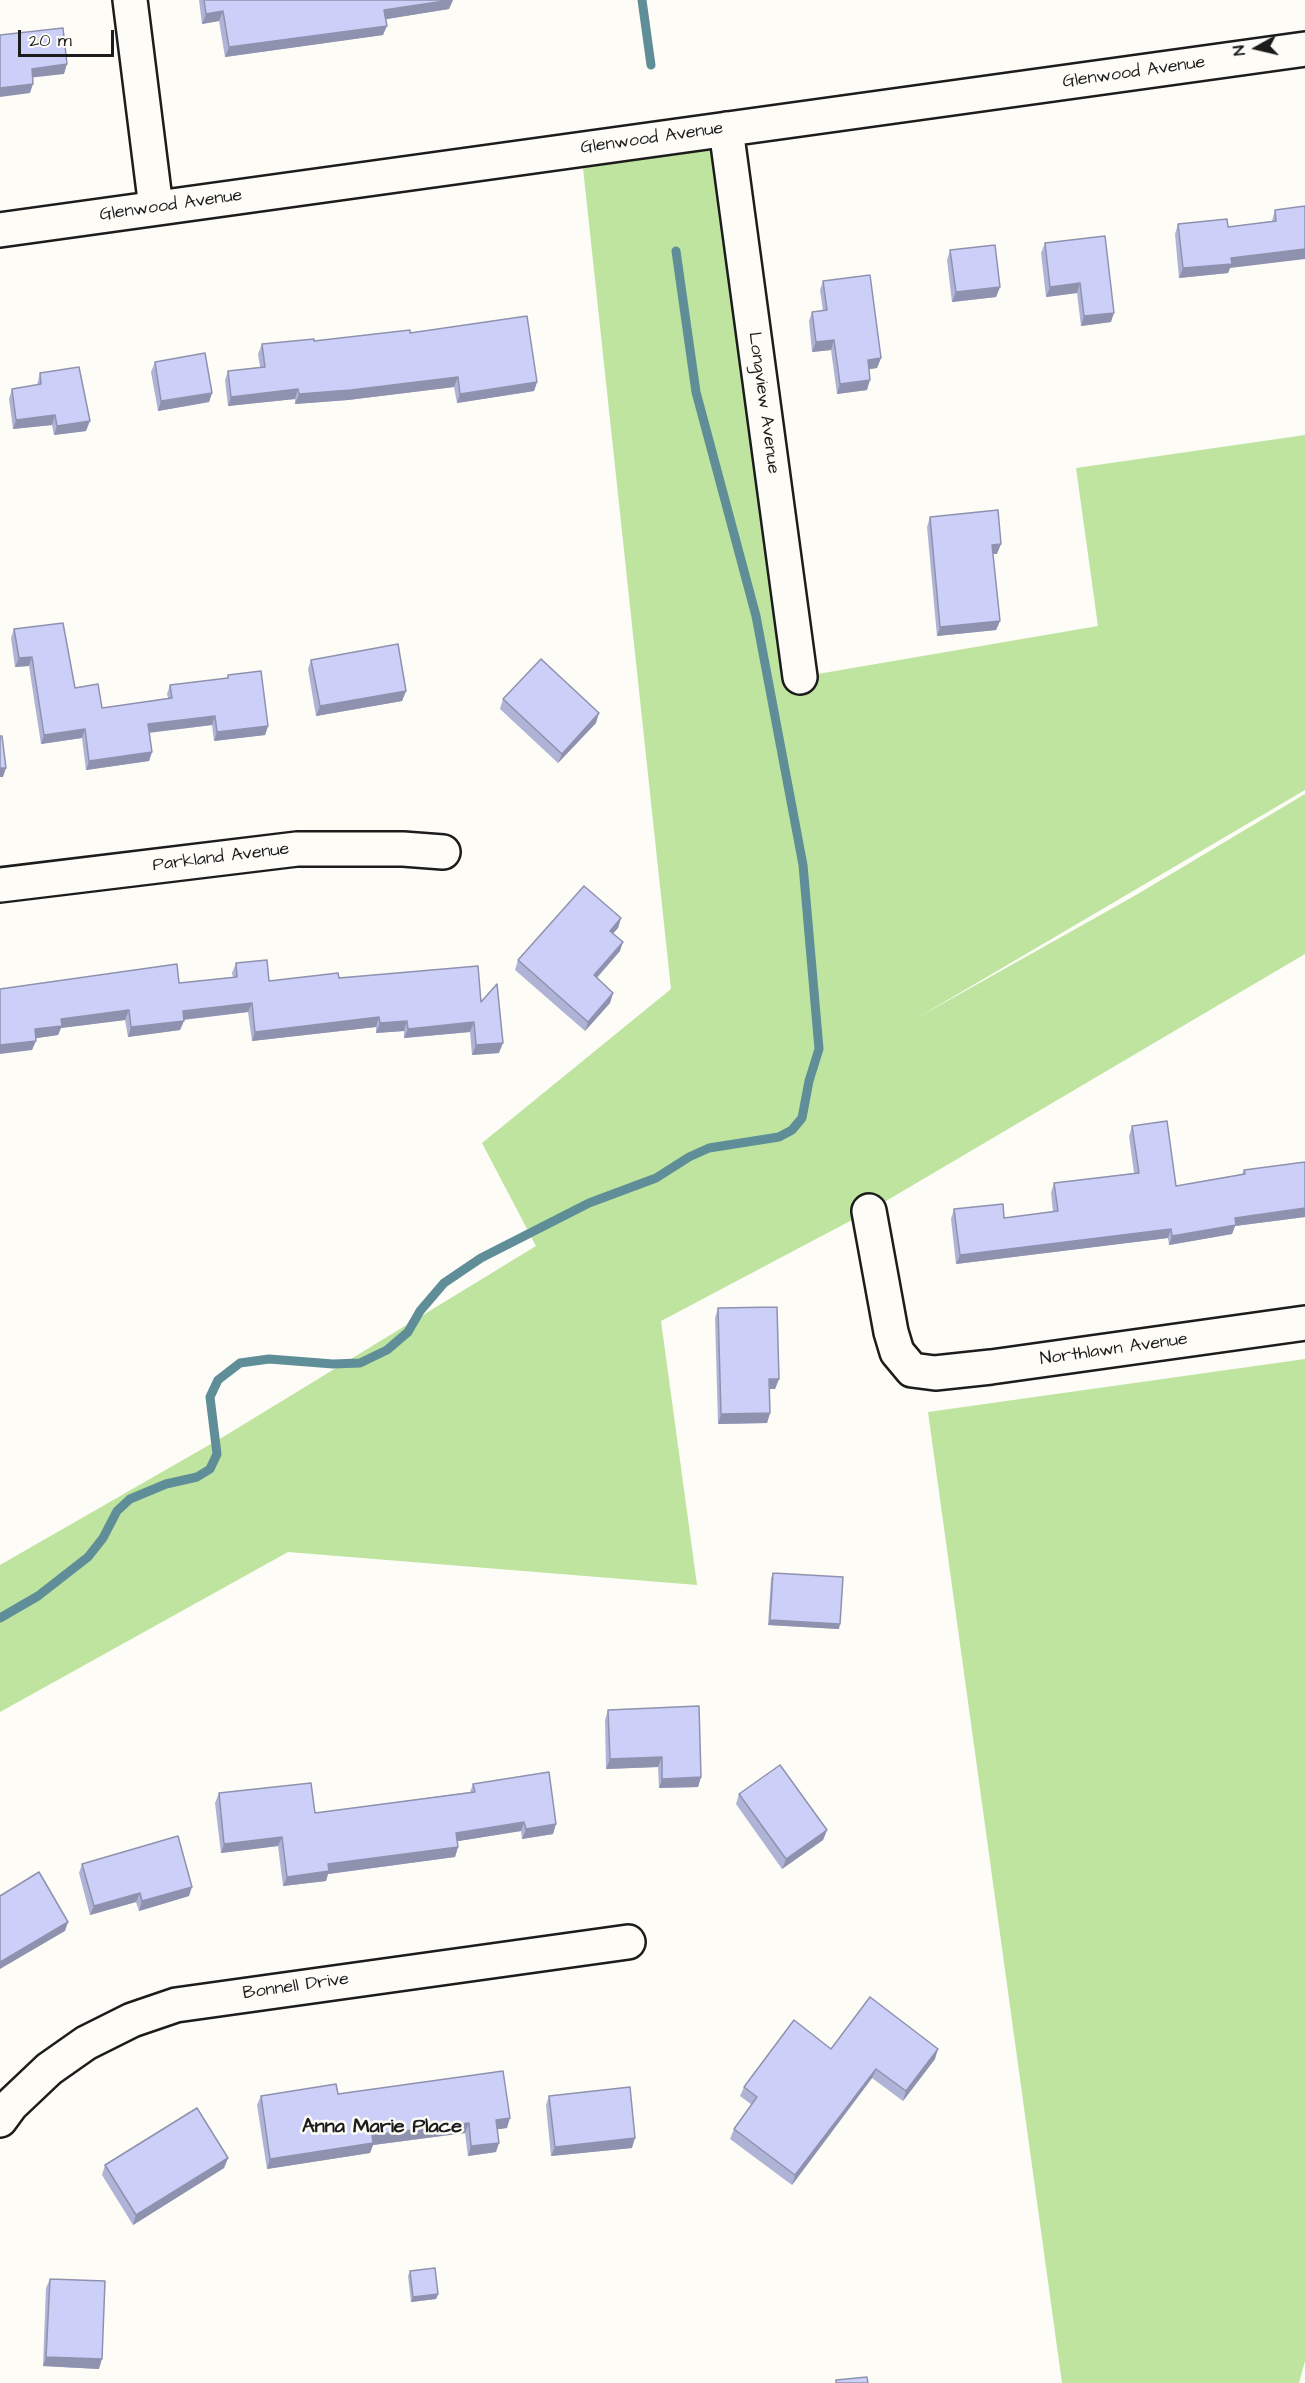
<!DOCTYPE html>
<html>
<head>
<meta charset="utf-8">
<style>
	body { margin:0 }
	#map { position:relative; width:1305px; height:2383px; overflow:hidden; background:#fdfcf7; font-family:"Architects Daughter",sans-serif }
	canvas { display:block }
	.north { position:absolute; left:1227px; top:18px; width:60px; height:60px; -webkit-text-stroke:4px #fdfcf7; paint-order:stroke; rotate:262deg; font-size:16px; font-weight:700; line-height:24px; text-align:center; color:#1c1c1c }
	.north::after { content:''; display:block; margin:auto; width:21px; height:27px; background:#1c1c1c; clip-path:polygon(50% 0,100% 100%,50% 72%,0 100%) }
	.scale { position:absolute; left:18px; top:30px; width:96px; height:27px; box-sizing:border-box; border:3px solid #1c1c1c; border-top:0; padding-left:8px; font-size:18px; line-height:21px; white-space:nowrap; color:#1c1c1c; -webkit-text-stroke:4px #fdfcf7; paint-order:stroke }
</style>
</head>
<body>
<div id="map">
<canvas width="1305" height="2383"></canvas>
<div class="north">N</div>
<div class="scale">20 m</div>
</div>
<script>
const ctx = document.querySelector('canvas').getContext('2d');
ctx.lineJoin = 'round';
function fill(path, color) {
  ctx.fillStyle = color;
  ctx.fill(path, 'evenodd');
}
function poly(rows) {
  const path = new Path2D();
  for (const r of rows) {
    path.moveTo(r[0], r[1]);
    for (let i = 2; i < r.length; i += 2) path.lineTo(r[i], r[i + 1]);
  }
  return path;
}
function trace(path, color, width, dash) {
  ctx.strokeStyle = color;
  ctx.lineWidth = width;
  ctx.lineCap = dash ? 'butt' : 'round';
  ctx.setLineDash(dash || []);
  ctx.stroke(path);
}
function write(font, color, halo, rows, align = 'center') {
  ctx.font = font + ' "Architects Daughter",sans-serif';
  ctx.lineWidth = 5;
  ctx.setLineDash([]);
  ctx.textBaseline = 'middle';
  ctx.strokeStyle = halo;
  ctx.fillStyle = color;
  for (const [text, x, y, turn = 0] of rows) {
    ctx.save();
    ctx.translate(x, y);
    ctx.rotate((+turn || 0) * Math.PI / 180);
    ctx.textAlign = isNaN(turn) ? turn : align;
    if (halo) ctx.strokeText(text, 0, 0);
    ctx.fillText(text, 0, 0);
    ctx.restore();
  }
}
fill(poly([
	[726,129,800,677,1098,626,1076,468,1305,435,1305,790,917,1018,1136,895,1305,794,1305,954,869,1211,661,1321,697,1585,288,1552,0,1712,0,1565,223,1437,536,1246,482,1143,671,989,581,149],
	[1305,1359,1305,2361,1299,2383,1062,2383,928,1412]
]), '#bee49f');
trace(poly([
	[642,0,651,65],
	[0,1618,38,1596,88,1557,103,1538,117,1511,130,1499,166,1484,197,1477,210,1469,217,1454,210,1397,218,1380,240,1363,269,1359,333,1364,360,1363,387,1350,408,1332,420,1311,444,1283,481,1258,589,1203,656,1178,689,1157,709,1148,779,1137,792,1130,802,1118,809,1081,819,1049,803,865,756,616,696,392,676,251]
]), '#5f8e98', 9);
const minor = poly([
	[130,0,156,208],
	[726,129,800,677],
	[0,230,1305,49],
	[0,885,297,849,403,849,443,852],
	[869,1211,891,1332,897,1352,912,1370,935,1373,991,1367,1305,1323],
	[0,2120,11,2105,49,2069,86,2043,132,2020,176,2005,628,1942]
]);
trace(minor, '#1c1c1c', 38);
trace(minor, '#fdfcf7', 33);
fill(poly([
	[199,0,453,0,449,9,386,19,383,35,225,57,219,21,202,24],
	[1305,206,1230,268,1228,273,1179,278,1175,234,1178,224,1228,227,1272,221,1275,210],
	[1105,236,1111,322,1081,326,1077,293,1046,297,1041,253,1045,243],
	[950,250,1000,287,996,297,952,302,947,260],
	[823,281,881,358,877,368,869,369,867,390,837,394,831,350,812,352,809,321,812,312,823,311,820,290],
	[410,333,537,382,534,391,457,403,454,387,348,400,295,404,295,399,228,406,225,380,228,371,260,367,258,354,262,344,314,341],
	[155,362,212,393,209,402,158,411,151,372],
	[40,373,86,431,54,435,52,425,13,429,9,399,12,389,37,385],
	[930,517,997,554,993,554,1000,621,996,630,937,636,927,527],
	[14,629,75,688,102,708,168,698,167,694,170,685,227,678,228,675,268,726,265,735,214,741,212,725,149,733,152,752,149,761,86,770,82,738,41,744,29,666,15,667,11,638],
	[311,660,406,691,402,701,316,716,308,669],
	[503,699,596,723,558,763,500,709],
	[621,918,618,928,613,933,620,951,597,978,613,993,610,1003,585,1031,515,970,518,960],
	[236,963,269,981,339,978,481,1002,499,1053,472,1055,470,1032,404,1038,404,1031,376,1033,376,1027,252,1041,248,1012,184,1020,180,1030,128,1037,125,1020,61,1028,58,1035,36,1038,32,1050,0,989,179,983,233,977,232,973],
	[1132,1126,1176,1186,1242,1174,1244,1170,1305,1162,1305,1217,1235,1226,1232,1234,1169,1245,1168,1238,956,1264,951,1219,954,1209,1004,1218,1053,1212,1051,1193,1054,1183,1134,1173,1129,1136],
	[718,1308,779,1379,775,1389,770,1389,770,1413,767,1423,718,1424,715,1318],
	[773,1573,839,1629,768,1625,771,1578],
	[608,1710,701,1777,698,1787,659,1788,658,1767,606,1769,605,1720],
	[473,1784,553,1834,522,1839,521,1831,457,1841,458,1847,455,1857,328,1874,326,1881,283,1886,278,1846,221,1853,215,1803,219,1793,315,1813,470,1792],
	[739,1794,827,1830,823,1840,782,1869,736,1804],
	[82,1864,189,1896,139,1911,136,1902,90,1915,79,1873],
	[831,2049,935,2059,903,2101,872,2078,792,2185,730,2139,734,2129,752,2105,740,2096,744,2087],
	[338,2094,507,2128,497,2129,496,2152,468,2156,465,2133,373,2145,370,2153,267,2169,257,2105,261,2096],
	[549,2096,632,2148,551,2156,546,2105],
	[228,2158,224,2168,133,2225,102,2175,105,2165],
	[410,2271,438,2294,436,2299,411,2302,408,2276],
	[50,2279,99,2369,43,2366,46,2288]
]), '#afb3d6');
fill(poly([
	[453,0,449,9,381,20,384,10],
	[223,11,219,21,202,24,206,14],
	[387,26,383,35,225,57,229,47],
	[67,64,64,74,28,78,32,69],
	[33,84,30,93,0,97,0,88],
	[1305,249,1305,259,1230,268,1228,273,1179,278,1183,268,1231,258],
	[1080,283,1077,293,1046,297,1050,287],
	[1000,287,996,297,952,302,956,292],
	[1114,313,1111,322,1081,326,1084,316],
	[834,340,831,350,812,352,816,342],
	[881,358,877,368,864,370,868,360],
	[458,377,454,387,348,400,295,404,299,394],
	[870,380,867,390,837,394,840,384],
	[537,382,534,391,457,403,460,394],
	[298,389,295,399,228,406,231,397],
	[212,393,209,402,158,411,161,401],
	[55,415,52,425,13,429,16,420],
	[90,421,86,431,54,435,57,426],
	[1001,544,997,554,988,554,992,545],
	[1000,621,996,630,937,636,940,627],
	[32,657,29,666,15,667,19,658],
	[406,691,402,701,316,716,320,706],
	[599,713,596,723,558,763,562,754],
	[215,716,212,725,145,733,148,724],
	[268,726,265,735,214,741,217,732],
	[85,729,82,738,41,744,44,735],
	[152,752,149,761,86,770,89,761],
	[0,768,6,768,3,777,0,777],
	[621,918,618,928,607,940,610,931],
	[623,942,620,951,590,985,594,975],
	[613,993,610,1003,585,1031,588,1022],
	[252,1003,248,1012,179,1020,183,1011],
	[129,1010,125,1020,61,1028,58,1035,31,1039,35,1029,61,1019],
	[379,1017,376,1027,252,1041,255,1032],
	[184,1021,180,1030,128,1037,131,1027],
	[407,1021,404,1031,376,1033,380,1023],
	[474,1022,470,1032,404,1038,408,1029],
	[36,1041,32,1050,0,1054,0,1045],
	[503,1043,499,1053,472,1055,476,1045],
	[1305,1208,1305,1217,1235,1226,1232,1234,1169,1245,1172,1236,1235,1218],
	[1171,1229,1168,1238,956,1264,960,1255],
	[769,1379,779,1379,775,1389,766,1389],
	[770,1413,767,1423,718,1424,721,1414],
	[770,1620,840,1624,839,1629,768,1625],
	[662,1757,658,1767,606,1769,610,1759],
	[701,1777,698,1787,659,1788,662,1779],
	[524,1822,521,1831,453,1842,456,1833],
	[556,1824,553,1834,522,1839,526,1829],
	[827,1830,823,1840,782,1869,786,1859],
	[282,1837,278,1846,221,1853,224,1844],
	[458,1847,455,1857,328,1874,326,1881,283,1886,287,1877,328,1864],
	[192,1887,189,1896,139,1911,142,1901],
	[140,1893,136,1902,90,1915,94,1906],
	[68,1922,65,1931,0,1969,0,1962],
	[938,2049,935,2059,903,2101,906,2091],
	[876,2069,872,2078,792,2185,795,2175],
	[510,2118,507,2128,493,2130,496,2120],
	[469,2123,465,2133,373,2145,370,2153,267,2169,270,2159,372,2135],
	[635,2138,632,2148,551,2156,555,2147],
	[499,2143,496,2152,468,2156,471,2146],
	[228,2158,224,2168,133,2225,136,2215],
	[438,2294,436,2299,411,2302,413,2297],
	[46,2357,102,2359,99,2369,43,2366]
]), '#8f92ae');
const building = poly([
	[204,0,451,0,384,10,387,26,229,47,223,11,206,14,204,0],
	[63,28,67,64,32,69,33,84,0,88,0,35,63,28],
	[1305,206,1305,249,1231,258,1232,264,1183,268,1178,224,1227,219,1228,227,1276,221,1275,210,1305,206],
	[1105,236,1114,313,1084,316,1080,283,1050,287,1045,243,1105,236],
	[995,245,1000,287,956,292,950,250,995,245],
	[870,275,881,358,868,360,870,380,840,384,834,340,816,342,812,312,827,310,823,281,870,275],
	[527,316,537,382,460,394,458,377,351,390,299,394,298,389,231,397,228,371,265,367,262,344,314,339,314,341,410,330,410,333,527,316],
	[205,353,212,393,161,401,155,362,205,353],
	[79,367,90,421,57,426,55,415,16,420,12,389,41,384,40,373,79,367],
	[998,510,1001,544,992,545,1000,621,940,627,930,517,998,510],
	[63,623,75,688,98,684,102,708,172,698,170,685,228,678,228,675,261,671,268,726,217,732,215,716,148,724,152,752,89,761,85,729,44,735,32,657,19,658,14,629,63,623],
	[398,644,406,691,320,706,311,660,398,644],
	[541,659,599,713,562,754,503,699,541,659],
	[0,736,2,736,6,768,0,768,0,736],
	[584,886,621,918,610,931,623,942,594,975,613,993,588,1022,518,960,584,886],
	[267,960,269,981,338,973,339,978,478,966,481,1002,497,984,503,1043,476,1045,474,1022,408,1029,407,1021,380,1023,379,1017,255,1032,252,1003,183,1011,184,1021,131,1027,129,1010,61,1019,62,1026,35,1029,36,1041,0,1045,0,989,177,964,179,983,237,977,236,963,267,960],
	[1167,1121,1176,1186,1245,1174,1244,1170,1305,1162,1305,1208,1235,1218,1236,1225,1172,1236,1171,1229,960,1255,954,1209,1003,1204,1004,1218,1058,1211,1054,1183,1139,1173,1132,1126,1167,1121],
	[777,1307,779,1379,769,1379,770,1413,721,1414,718,1308,777,1307],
	[773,1573,843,1577,840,1624,770,1620,773,1573],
	[699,1706,701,1777,662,1779,662,1757,610,1759,608,1710,699,1706],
	[780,1765,827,1830,786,1859,739,1794,780,1765],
	[549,1772,556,1824,526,1829,524,1822,456,1833,458,1847,328,1864,329,1871,287,1877,282,1837,224,1844,219,1793,311,1783,315,1813,475,1792,473,1784,549,1772],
	[178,1836,192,1887,142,1901,140,1893,94,1906,82,1864,178,1836],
	[39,1872,68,1922,0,1962,0,1896,39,1872],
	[870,1997,938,2049,906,2091,876,2069,795,2175,734,2129,757,2097,744,2087,794,2020,831,2049,870,1997],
	[503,2071,510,2118,496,2120,499,2143,471,2146,469,2123,372,2135,373,2143,270,2159,261,2096,336,2084,338,2094,503,2071],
	[630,2087,635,2138,555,2147,549,2096,630,2087],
	[197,2108,228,2158,136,2215,105,2165,197,2108],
	[435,2268,438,2294,413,2297,410,2271,435,2268],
	[50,2279,105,2281,102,2359,46,2357,50,2279],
	[867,2377,868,2383,836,2383,836,2380,867,2377]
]);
fill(building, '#ccd0f9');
trace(building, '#8f92ae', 1.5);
write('18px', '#1c1c1c', '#fdfcf7', [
	["Glenwood Avenue",1134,73,-8],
	["Glenwood Avenue",652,139,-8],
	["Glenwood Avenue",171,206,-8],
	["Longview Avenue",763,403,82],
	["Parkland Avenue",221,858,-7],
	["Northlawn Avenue",1114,1350,-8],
	["Bonnell Drive",296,1987,-8]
]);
write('bold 20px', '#1c1c1c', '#fdfcf7', [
	["Anna Marie Place",382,2128]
]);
</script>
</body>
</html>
